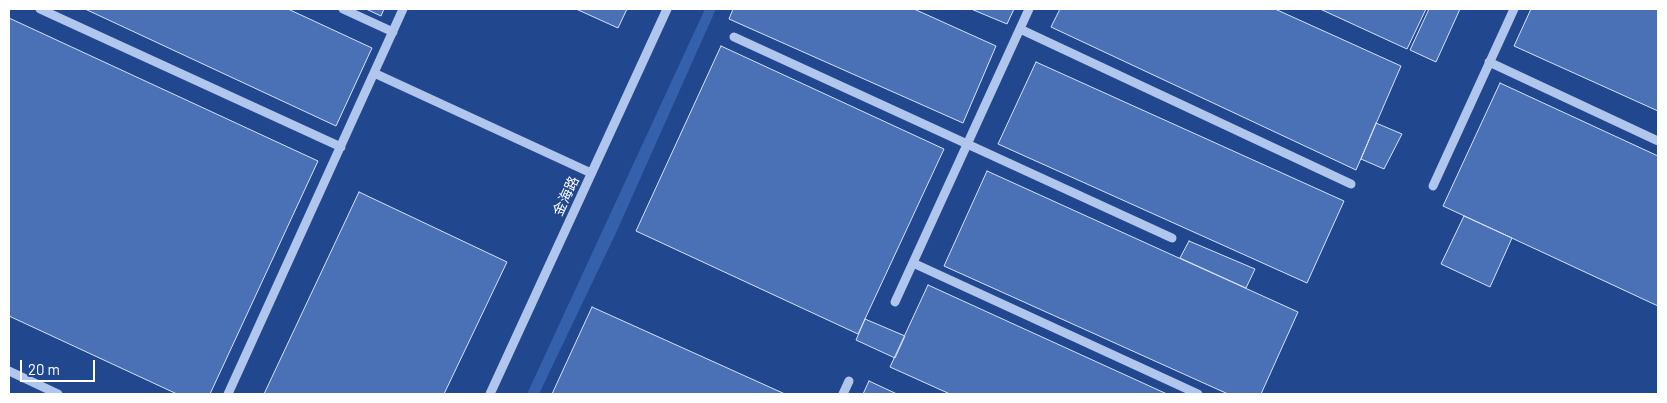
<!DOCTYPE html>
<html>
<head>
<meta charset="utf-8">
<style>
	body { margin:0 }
	#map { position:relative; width:1667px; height:403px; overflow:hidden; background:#21478e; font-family:Barlow,sans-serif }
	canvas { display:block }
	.frame { position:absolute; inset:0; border:10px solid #fff; pointer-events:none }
	.scale { position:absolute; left:20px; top:360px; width:75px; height:22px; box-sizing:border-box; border:2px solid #fff; border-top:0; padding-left:6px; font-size:15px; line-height:18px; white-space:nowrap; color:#fff; -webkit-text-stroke:4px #21478e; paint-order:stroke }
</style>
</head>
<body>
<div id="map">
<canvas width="1667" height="403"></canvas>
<div class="frame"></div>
<div class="scale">20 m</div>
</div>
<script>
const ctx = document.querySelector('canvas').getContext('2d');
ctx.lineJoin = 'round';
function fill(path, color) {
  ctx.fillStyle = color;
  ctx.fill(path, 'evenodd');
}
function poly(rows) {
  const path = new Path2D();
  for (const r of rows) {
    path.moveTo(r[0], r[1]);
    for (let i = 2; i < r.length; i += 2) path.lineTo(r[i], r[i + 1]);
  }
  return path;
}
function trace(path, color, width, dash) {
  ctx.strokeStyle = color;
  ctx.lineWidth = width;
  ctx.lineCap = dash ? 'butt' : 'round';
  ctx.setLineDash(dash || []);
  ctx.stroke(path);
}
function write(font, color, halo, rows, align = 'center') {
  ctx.font = font + ' Barlow,"Noto Sans SC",sans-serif';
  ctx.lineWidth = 4;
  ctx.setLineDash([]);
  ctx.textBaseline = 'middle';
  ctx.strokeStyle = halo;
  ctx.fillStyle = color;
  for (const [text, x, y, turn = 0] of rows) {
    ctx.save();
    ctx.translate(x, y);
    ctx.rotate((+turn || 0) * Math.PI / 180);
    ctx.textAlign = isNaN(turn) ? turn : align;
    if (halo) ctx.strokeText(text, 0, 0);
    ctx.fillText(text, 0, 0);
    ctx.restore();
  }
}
fill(poly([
	[705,9,716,9,615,235,539,394,527,394]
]), '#3560ab');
const building = poly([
	[85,9,288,9,372,48,336,126,85,9],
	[366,9,384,9,381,16,366,9],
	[576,9,627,9,618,28,576,9],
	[733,9,914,9,996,46,963,123,729,19,733,9],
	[971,9,1014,9,1007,24,971,9],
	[1060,9,1275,9,1401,66,1356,170,1051,27,1060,9],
	[1320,9,1426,9,1407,49,1320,9],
	[1429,9,1460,9,1436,62,1410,50,1429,9],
	[1531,9,1658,9,1658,111,1514,46,1531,9],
	[9,18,318,161,210,394,177,394,9,316,9,18],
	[721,46,944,149,858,334,636,231,721,46],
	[1036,62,1344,201,1307,283,998,144,1036,62],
	[1500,83,1658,156,1658,306,1443,206,1500,83],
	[1376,123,1402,134,1384,169,1361,159,1376,123],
	[987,171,1298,312,1261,394,1228,394,944,266,987,171],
	[359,192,507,262,444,394,264,394,359,192],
	[1464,216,1512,238,1490,287,1441,264,1464,216],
	[1189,241,1255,269,1246,288,1180,258,1189,241],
	[928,285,1167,394,950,394,890,367,928,285],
	[592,307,785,394,552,394,592,307],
	[865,319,905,336,895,358,856,340,865,319],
	[869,381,897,394,863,394,869,381]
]);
fill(building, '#4a70b5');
trace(building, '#d5e2f9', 1);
trace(poly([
	[40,9,341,147],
	[343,9,393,32],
	[1020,29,1351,184],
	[734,37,1172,238],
	[1489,62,1658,141],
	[374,73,591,173],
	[1433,186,1514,9],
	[913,263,1198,394],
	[895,302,1029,9],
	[9,371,58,394],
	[228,394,403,9],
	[490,394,667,9],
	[843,394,849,381]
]), '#b0c6ec', 9);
write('14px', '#fff', '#21478e', [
	["金海路",566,196,-65]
]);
</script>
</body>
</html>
